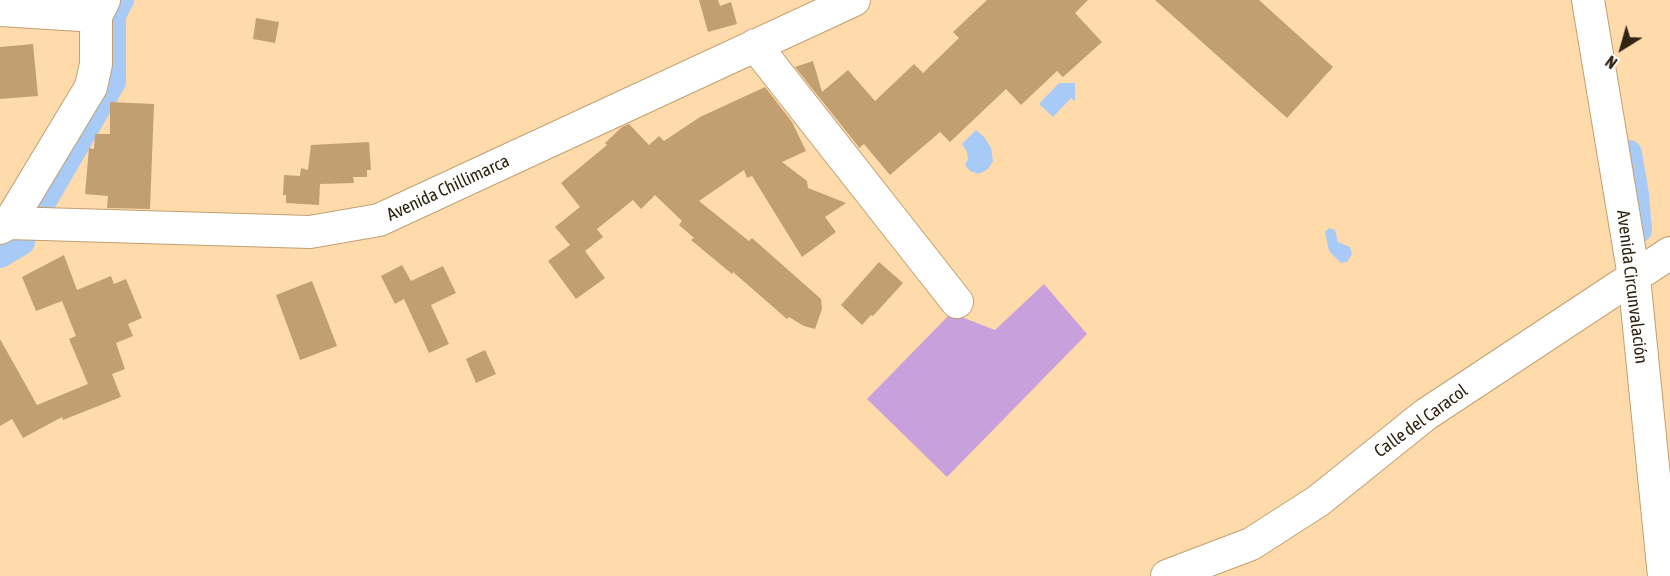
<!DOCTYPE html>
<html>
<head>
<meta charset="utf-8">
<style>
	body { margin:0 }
	#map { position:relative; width:1670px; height:576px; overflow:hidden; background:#ffdbab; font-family:"Asap Condensed",sans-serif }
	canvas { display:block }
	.north { position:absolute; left:1592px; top:18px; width:60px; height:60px; -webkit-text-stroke:4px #fff; paint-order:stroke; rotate:217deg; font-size:16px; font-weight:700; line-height:24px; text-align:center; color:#312311 }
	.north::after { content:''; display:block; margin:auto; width:21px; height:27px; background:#312311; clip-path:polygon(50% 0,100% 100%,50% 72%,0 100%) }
</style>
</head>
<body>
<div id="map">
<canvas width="1670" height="576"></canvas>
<div class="north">N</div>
</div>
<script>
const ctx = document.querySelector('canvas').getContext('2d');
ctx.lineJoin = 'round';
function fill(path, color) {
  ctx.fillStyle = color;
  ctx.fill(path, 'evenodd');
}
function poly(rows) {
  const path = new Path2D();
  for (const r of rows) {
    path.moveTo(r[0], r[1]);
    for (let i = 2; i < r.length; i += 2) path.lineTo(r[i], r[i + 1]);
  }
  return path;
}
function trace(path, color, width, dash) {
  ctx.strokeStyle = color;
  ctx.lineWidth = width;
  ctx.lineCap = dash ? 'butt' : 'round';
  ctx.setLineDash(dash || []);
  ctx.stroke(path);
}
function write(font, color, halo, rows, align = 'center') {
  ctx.font = font + ' "Asap Condensed",sans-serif';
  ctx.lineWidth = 5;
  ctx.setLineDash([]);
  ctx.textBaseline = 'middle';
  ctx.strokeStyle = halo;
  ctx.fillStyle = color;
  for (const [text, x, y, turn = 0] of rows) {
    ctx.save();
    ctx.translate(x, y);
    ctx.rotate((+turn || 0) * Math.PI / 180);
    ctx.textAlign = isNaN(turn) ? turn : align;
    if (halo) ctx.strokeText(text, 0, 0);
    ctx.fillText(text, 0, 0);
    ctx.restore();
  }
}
fill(poly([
	[1044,284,1087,334,947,477,867,399,951,313,995,330]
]), '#c8a0db');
fill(poly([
	[1059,83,1075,83,1075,101,1071,98,1053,117,1039,104],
	[976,130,985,138,991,148,993,161,988,169,979,174,970,171,965,165,968,159,967,152,962,144],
	[1329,228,1335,230,1338,242,1350,247,1352,254,1347,262,1341,263,1329,251,1325,232]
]), '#a8caf6');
trace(poly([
	[1629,153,1636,195,1639,230],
	[42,204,113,82,113,15,121,0],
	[0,255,22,242]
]), '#a8caf6', 26);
fill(poly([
	[699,0,718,0,720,6,731,2,737,24,708,32],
	[987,0,1088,0,1075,13,1102,42,1063,77,1057,71,1021,105,1006,89,950,142,940,132,890,175,864,144,859,148,858,146,795,67,813,61,822,92,848,70,875,101,914,64,923,73,959,38,953,32],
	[1155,0,1259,0,1333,67,1287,118],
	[256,18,279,22,275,43,253,39],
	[33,44,38,96,0,99,0,47],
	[765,87,792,122,806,151,782,162,807,181,808,188,846,203,825,217,836,232,802,257,752,176,747,178,744,170,699,201,749,241,752,238,821,299,822,309,815,329,804,326,789,317,787,319,733,272,732,274,691,240,694,238,679,225,682,221,655,195,641,209,633,200,597,229,603,237,585,251,605,278,576,299,548,261,570,245,555,227,580,207,561,183,607,145,605,143,622,127,629,124,649,145,659,136,664,141,700,117],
	[110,102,154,104,150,209,107,208,108,196,85,194,89,148,94,149,95,134,110,134],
	[369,142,371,170,367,170,367,177,353,177,354,183,320,184,319,205,286,203,286,195,283,195,284,175,300,176,301,168,308,170,311,145],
	[64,255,77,290,111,276,114,284,126,279,142,318,128,324,133,336,116,343,125,369,112,374,121,397,63,420,62,417,23,438,12,419,0,426,0,339,37,405,88,384,69,339,76,336,62,301,36,311,22,277],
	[879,262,903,283,873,316,871,315,862,325,841,305],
	[402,265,411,281,443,266,456,293,431,305,449,344,429,353,404,299,395,304,381,276],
	[312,281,337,346,300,360,276,295],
	[485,350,496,374,476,383,466,359]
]), '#c19f71');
const minor = poly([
	[1588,0,1634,277,1664,576],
	[0,10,96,16],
	[755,45,957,302],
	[9,223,310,232,379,220,854,0],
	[0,228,9,223,91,87,96,64,96,16,104,0],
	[1167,576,1251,544,1318,501,1425,415,1670,253]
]);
trace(minor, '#c19f71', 34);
trace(minor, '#fff', 32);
write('18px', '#312311', '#fff', [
	["Avenida Chillimarca",448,188,-25],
	["Avenida Circunvalación",1632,287,83],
	["Calle del Caracol",1421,421,-36]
]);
</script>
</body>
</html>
